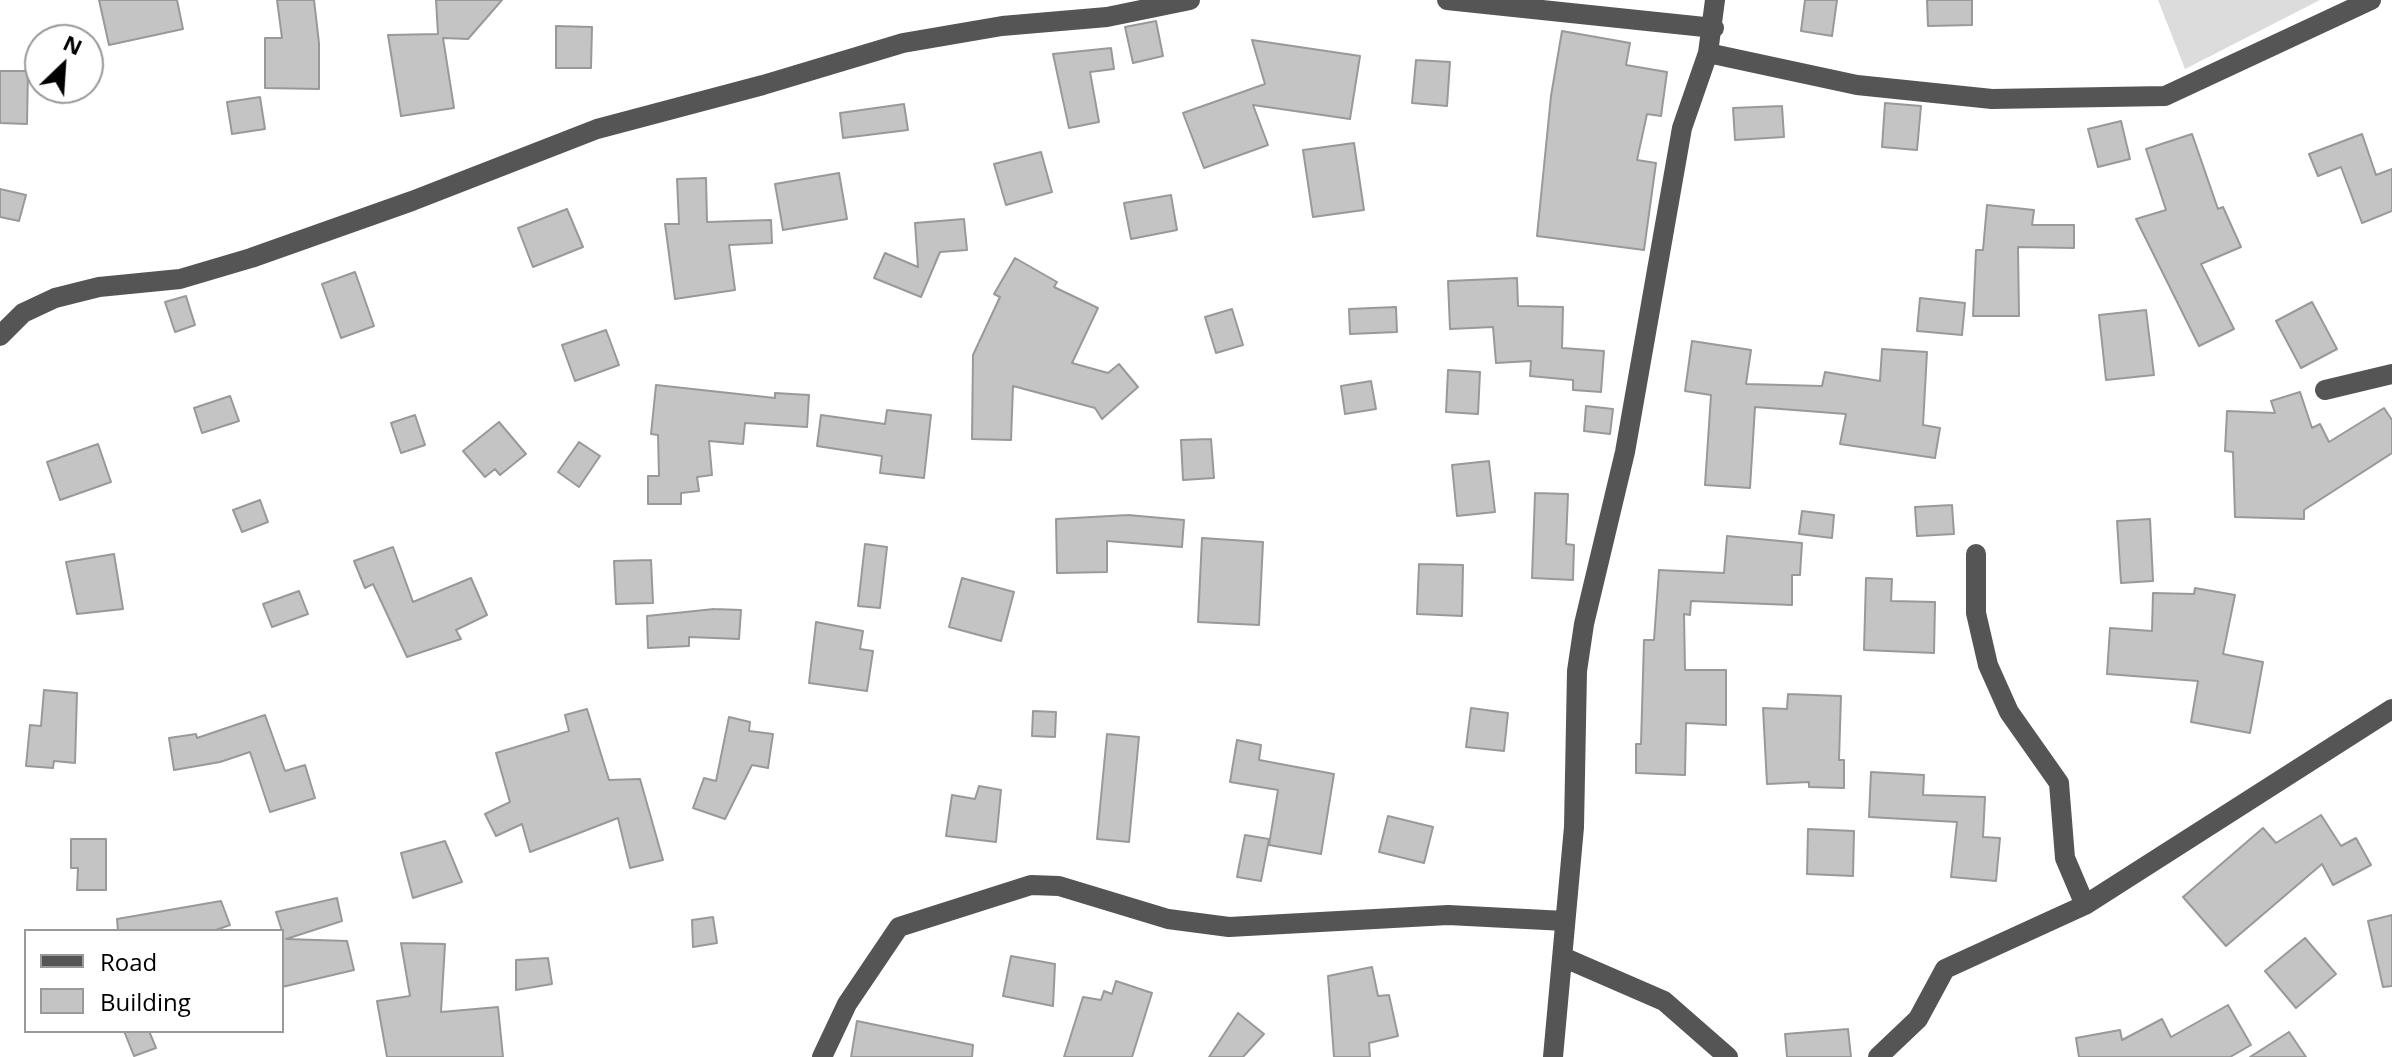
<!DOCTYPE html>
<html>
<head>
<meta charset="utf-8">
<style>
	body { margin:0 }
	#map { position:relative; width:2392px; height:1057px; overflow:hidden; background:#fff; font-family:"Open Sans",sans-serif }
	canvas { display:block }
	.legend { position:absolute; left:24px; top:929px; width:260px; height:104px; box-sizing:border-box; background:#fff; border:2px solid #999; margin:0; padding:10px 14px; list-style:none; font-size:24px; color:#000 }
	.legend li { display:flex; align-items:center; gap:16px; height:40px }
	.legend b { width:40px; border:2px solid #999 }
	.north { position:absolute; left:24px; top:24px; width:80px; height:80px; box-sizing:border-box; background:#fff; border:2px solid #999; border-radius:50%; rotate:25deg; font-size:22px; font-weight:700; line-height:32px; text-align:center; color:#000 }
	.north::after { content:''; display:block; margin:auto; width:28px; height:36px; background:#000; clip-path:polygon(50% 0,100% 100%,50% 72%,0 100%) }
</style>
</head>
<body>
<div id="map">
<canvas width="2392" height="1057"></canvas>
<ul class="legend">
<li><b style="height:10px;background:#555"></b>Road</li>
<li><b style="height:22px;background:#c4c4c4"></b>Building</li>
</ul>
<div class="north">N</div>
</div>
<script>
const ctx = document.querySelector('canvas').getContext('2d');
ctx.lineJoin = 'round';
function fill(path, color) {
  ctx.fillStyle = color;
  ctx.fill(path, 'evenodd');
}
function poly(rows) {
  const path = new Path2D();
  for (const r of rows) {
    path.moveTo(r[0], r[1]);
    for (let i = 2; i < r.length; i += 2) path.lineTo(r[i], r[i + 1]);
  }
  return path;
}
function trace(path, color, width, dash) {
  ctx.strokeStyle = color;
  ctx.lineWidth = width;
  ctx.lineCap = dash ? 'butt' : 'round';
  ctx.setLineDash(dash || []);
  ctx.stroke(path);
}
fill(poly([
	[2158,0,2320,0,2185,69]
]), '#dcdcdc');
const building = poly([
	[99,0,177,0,183,29,109,45,99,0],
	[277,0,314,0,319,43,319,89,265,88,265,38,282,38,277,0],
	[436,0,502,0,468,39,443,38,454,108,401,116,388,35,438,34,436,0],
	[1805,0,1837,0,1832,36,1801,31,1805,0],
	[1927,0,1972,0,1972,25,1928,26,1927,0],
	[1156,21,1163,56,1133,63,1125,27,1156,21],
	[556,26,592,27,591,68,556,68,556,26],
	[1562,31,1630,43,1626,65,1667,72,1661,116,1647,114,1637,160,1656,163,1644,250,1537,236,1551,96,1562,31],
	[1252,40,1360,56,1350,119,1253,105,1268,145,1204,168,1183,113,1265,84,1252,40],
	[1111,48,1114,69,1090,72,1099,122,1069,128,1053,54,1111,48],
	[1416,60,1450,62,1447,106,1412,103,1416,60],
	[0,71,28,71,27,124,0,123,0,71],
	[260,97,265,129,232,134,227,102,260,97],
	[1885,103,1921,106,1917,150,1882,147,1885,103],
	[904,104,908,130,843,138,840,113,904,104],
	[1782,106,1784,137,1735,140,1733,108,1782,106],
	[2121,121,2130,159,2098,167,2088,129,2121,121],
	[2192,134,2218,209,2223,207,2241,247,2201,264,2234,329,2199,346,2136,219,2166,210,2146,149,2192,134],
	[2362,134,2376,175,2392,169,2392,211,2362,223,2341,167,2318,176,2309,154,2362,134],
	[1354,143,1364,210,1313,217,1303,150,1354,143],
	[1041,152,1052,192,1006,205,994,164,1041,152],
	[839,173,847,219,783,230,775,184,839,173],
	[706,178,707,222,771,220,772,243,729,245,735,290,675,299,665,224,679,224,677,179,706,178],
	[0,189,26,195,19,221,0,217,0,189],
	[1171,195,1177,230,1131,239,1124,203,1171,195],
	[1987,205,2034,210,2032,225,2074,225,2074,248,2018,247,2019,316,1973,316,1976,250,1983,250,1987,205],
	[567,209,583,247,533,267,518,228,567,209],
	[964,219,967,250,940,252,921,297,874,278,885,253,918,267,915,223,964,219],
	[1015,258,1057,282,1054,287,1098,308,1072,363,1108,373,1119,364,1138,387,1102,419,1095,408,1013,386,1011,440,972,439,973,355,1000,297,994,294,1015,258],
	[355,272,374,326,341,338,322,284,355,272],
	[1517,278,1518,306,1563,307,1562,348,1604,351,1601,392,1573,390,1573,380,1530,376,1531,361,1496,363,1493,327,1450,329,1448,281,1517,278],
	[186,296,195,325,175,332,165,302,186,296],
	[1920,298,1965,303,1962,335,1917,331,1920,298],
	[2312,302,2337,349,2301,368,2276,321,2312,302],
	[1396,307,1397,332,1350,334,1349,309,1396,307],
	[1232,309,1243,345,1216,353,1205,317,1232,309],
	[2146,310,2154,375,2106,380,2099,315,2146,310],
	[606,330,619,365,575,381,562,345,606,330],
	[1692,341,1751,350,1746,384,1822,386,1825,372,1880,381,1882,349,1927,352,1923,425,1940,428,1935,458,1840,444,1846,414,1755,407,1750,488,1705,485,1711,395,1685,391,1692,341],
	[1448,370,1480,372,1478,414,1446,412,1448,370],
	[1371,381,1376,409,1345,414,1341,386,1371,381],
	[656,385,775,398,775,393,809,395,807,427,745,423,743,444,709,441,712,475,697,477,699,491,681,493,681,504,648,504,648,476,659,476,658,435,651,434,656,385],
	[2300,392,2312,428,2320,424,2329,442,2384,408,2392,420,2392,453,2304,510,2304,519,2235,517,2233,452,2225,451,2227,411,2275,413,2271,401,2300,392],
	[230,396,239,421,202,433,194,408,230,396],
	[1586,406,1613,409,1610,434,1584,431,1586,406],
	[887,410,931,415,924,478,880,473,882,456,817,446,821,415,885,424,887,410],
	[415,415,425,445,401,453,391,423,415,415],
	[499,422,526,454,500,475,495,469,485,477,463,451,499,422],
	[1211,439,1214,478,1183,480,1181,440,1211,439],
	[579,442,600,456,579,487,558,472,579,442],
	[98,444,111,482,60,500,47,462,98,444],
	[1489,461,1495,512,1457,516,1452,465,1489,461],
	[1535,493,1568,494,1566,544,1574,545,1573,580,1532,578,1535,493],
	[260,500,268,522,242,532,233,510,260,500],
	[1952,505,1954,534,1917,536,1915,507,1952,505],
	[1802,511,1834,515,1832,538,1799,534,1802,511],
	[1128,515,1184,520,1182,547,1107,541,1107,572,1057,573,1056,519,1128,515],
	[2150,519,2153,581,2121,583,2117,521,2150,519],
	[1727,536,1802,543,1800,575,1792,575,1792,605,1691,601,1690,615,1684,614,1685,670,1726,670,1726,725,1686,723,1685,775,1636,773,1636,744,1641,744,1644,640,1654,640,1659,570,1724,573,1727,536],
	[1202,538,1263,542,1259,625,1198,622,1202,538],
	[865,544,887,547,880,608,858,606,865,544],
	[393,547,413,602,471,578,487,615,456,630,461,639,407,657,373,584,365,588,354,561,393,547],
	[114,554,123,609,77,614,66,562,114,554],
	[651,560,653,603,616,604,614,561,651,560],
	[1419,564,1463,565,1462,616,1417,614,1419,564],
	[962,578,1014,592,1001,641,949,627,962,578],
	[1866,578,1892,579,1891,601,1935,602,1934,653,1864,650,1866,578],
	[2195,588,2235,595,2223,654,2263,662,2250,733,2191,722,2198,681,2107,674,2110,628,2152,631,2153,593,2194,594,2195,588],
	[299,591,308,614,272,627,263,604,299,591],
	[714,609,741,610,739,639,689,637,689,646,648,648,647,616,714,609],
	[816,622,863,631,860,649,873,651,867,691,809,683,816,622],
	[44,690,77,693,75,763,54,761,53,768,26,766,30,725,41,726,44,690],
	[1788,694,1841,696,1839,760,1844,760,1844,788,1809,787,1809,782,1767,784,1763,708,1787,709,1788,694],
	[1471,708,1508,713,1504,751,1466,747,1471,708],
	[587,709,609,780,640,779,663,860,630,868,618,818,530,852,522,824,496,836,485,814,510,802,496,753,569,731,565,715,587,709],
	[1033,711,1056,712,1055,737,1032,736,1033,711],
	[265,715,285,771,305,765,315,798,270,812,250,752,220,762,174,770,169,738,196,734,197,738,265,715],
	[729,717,750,722,749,731,773,734,768,768,752,765,725,819,693,808,704,778,716,781,729,717],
	[1107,734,1139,737,1129,842,1097,839,1107,734],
	[1237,740,1261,745,1259,760,1334,774,1321,854,1269,845,1278,790,1230,782,1237,740],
	[1871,772,1924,775,1923,795,1985,797,1983,837,2000,838,1996,881,1951,877,1957,822,1869,817,1871,772],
	[979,786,1001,790,996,842,946,836,952,795,975,799,979,786],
	[2321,815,2341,846,2356,838,2371,865,2333,885,2322,864,2226,946,2183,897,2263,828,2276,843,2321,815],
	[1388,816,1433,827,1424,863,1379,852,1388,816],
	[1808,829,1854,831,1853,876,1807,874,1808,829],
	[1245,835,1269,839,1261,881,1237,877,1245,835],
	[71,839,106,839,106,890,77,890,78,868,71,868,71,839],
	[445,841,462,882,413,898,401,853,445,841],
	[337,898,342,921,286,939,347,941,354,970,282,987,282,931,276,912,337,898],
	[221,901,230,925,213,931,118,931,117,919,221,901],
	[2392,915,2392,986,2383,987,2368,921,2392,915],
	[713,917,717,943,693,947,692,920,713,917],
	[2305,938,2336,974,2296,1008,2265,971,2305,938],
	[401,943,445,944,441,1012,498,1007,503,1057,387,1057,377,1001,410,996,401,943],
	[1011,956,1055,964,1053,1006,1003,996,1011,956],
	[548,958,552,984,516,990,516,960,548,958],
	[1372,967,1378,996,1389,995,1398,1036,1369,1043,1370,1057,1334,1057,1328,976,1372,967],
	[1116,981,1152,993,1132,1057,1064,1057,1083,997,1101,1000,1104,991,1112,994,1116,981],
	[2228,1005,2251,1045,2230,1057,2079,1057,2076,1038,2120,1030,2122,1040,2162,1019,2171,1037,2228,1005],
	[1238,1013,1264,1034,1243,1057,1209,1057,1238,1013],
	[857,1021,973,1045,972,1057,851,1057,857,1021],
	[1848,1029,1851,1057,1787,1057,1785,1034,1848,1029],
	[124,1031,149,1031,156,1048,134,1056,124,1031],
	[2289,1032,2306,1057,2250,1057,2289,1032]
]);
fill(building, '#c4c4c4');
trace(building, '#999', 2);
trace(poly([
	[1447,0,1714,28],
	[1708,53,1857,85,1992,99,2165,96,2371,0],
	[0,336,23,313,55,298,99,287,180,279,251,258,412,201,597,129,763,85,903,43,1002,26,1107,17,1190,0],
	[2325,390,2392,374],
	[1976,554,1976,613,1988,665,2009,712,2059,783,2065,858,2085,905],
	[1565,958,1664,1001,1728,1057],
	[822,1057,847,1004,899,927,1031,885,1059,886,1168,919,1229,927,1448,915,1565,921],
	[1553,1057,1574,827,1577,671,1584,624,1625,452,1682,128,1708,53,1715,0],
	[1878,1057,1918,1019,1945,969,2085,905,2392,709]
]), '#555', 20);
</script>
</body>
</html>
